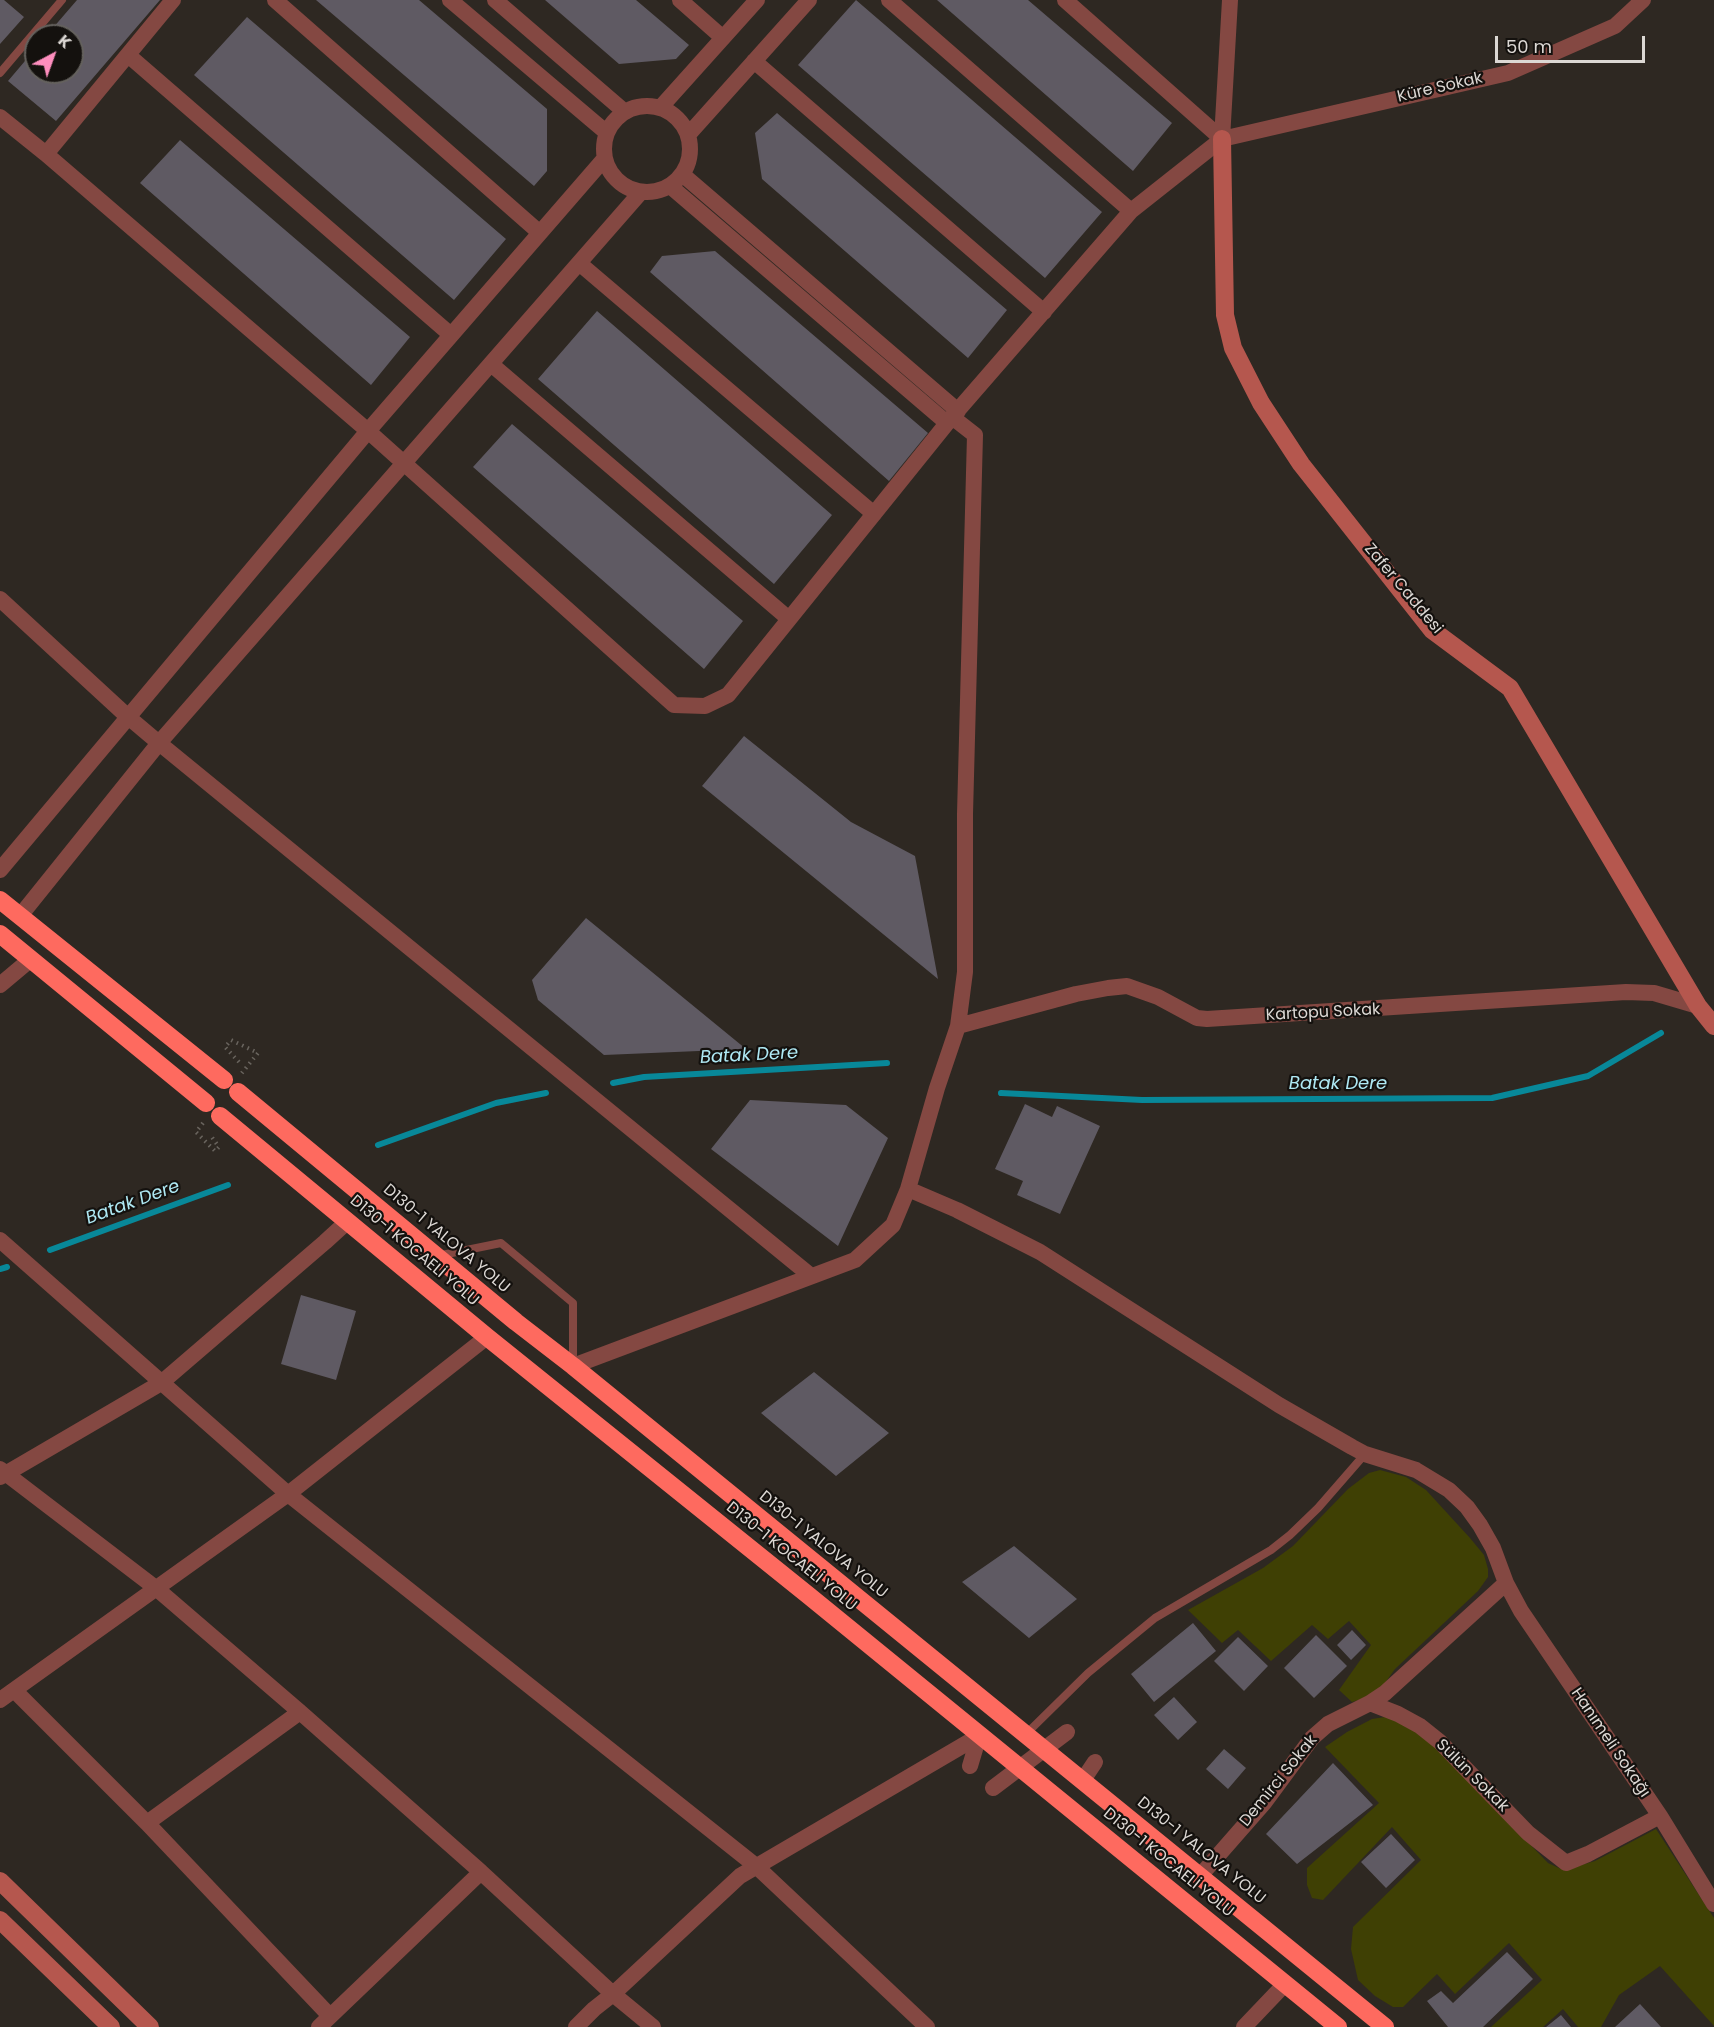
<!DOCTYPE html>
<html>
<head>
<meta charset="utf-8">
<style>
	body { margin:0 }
	#map { position:relative; width:1714px; height:2027px; overflow:hidden; background:#2e2822; font-family:Poppins,sans-serif }
	canvas { display:block }
	.north { position:absolute; left:24px; top:24px; width:60px; height:60px; box-sizing:border-box; background:#14110e; border:2px solid #64615d; border-radius:50%; rotate:41deg; font-size:16px; font-weight:700; line-height:24px; text-align:center; color:#dcd8d4 }
	.north::after { content:''; display:block; margin:auto; width:21px; height:27px; background:#fe8ebe; clip-path:polygon(50% 0,100% 100%,50% 72%,0 100%) }
	.scale { position:absolute; left:1495px; top:36px; width:150px; height:27px; box-sizing:border-box; border:3px solid #dcd8d4; border-top:0; padding-left:8px; font-size:18px; line-height:21px; white-space:nowrap; color:#dcd8d4; -webkit-text-stroke:4px #14110e; paint-order:stroke }
</style>
</head>
<body>
<div id="map">
<canvas width="1714" height="2027"></canvas>
<div class="north">K</div>
<div class="scale">50 m</div>
</div>
<script>
const ctx = document.querySelector('canvas').getContext('2d');
ctx.lineJoin = 'round';
function fill(path, color) {
  ctx.fillStyle = color;
  ctx.fill(path, 'evenodd');
}
function poly(rows) {
  const path = new Path2D();
  for (const r of rows) {
    if (r.length === 3) {
      path.moveTo(r[0] + r[2], r[1]);
      path.arc(r[0], r[1], r[2], 0, 2 * Math.PI);
      continue;
    }
    path.moveTo(r[0], r[1]);
    for (let i = 2; i < r.length; i += 2) path.lineTo(r[i], r[i + 1]);
  }
  return path;
}
function trace(path, color, width, dash) {
  ctx.strokeStyle = color;
  ctx.lineWidth = width;
  ctx.lineCap = dash ? 'butt' : 'round';
  ctx.setLineDash(dash || []);
  ctx.stroke(path);
}
function write(font, color, halo, rows, align = 'center') {
  ctx.font = font + ' Poppins,sans-serif';
  ctx.lineWidth = 4.5;
  ctx.setLineDash([]);
  ctx.textBaseline = 'middle';
  ctx.strokeStyle = halo;
  ctx.fillStyle = color;
  for (const [text, x, y, turn = 0] of rows) {
    ctx.save();
    ctx.translate(x, y);
    ctx.rotate((+turn || 0) * Math.PI / 180);
    ctx.textAlign = isNaN(turn) ? turn : align;
    if (halo) ctx.strokeText(text, 0, 0);
    ctx.fillText(text, 0, 0);
    ctx.restore();
  }
}
fill(poly([
	[1380,1470,1406,1477,1426,1490,1470,1538,1484,1555,1488,1569,1488,1577,1478,1591,1395,1669,1382,1687,1366,1698,1352,1702,1339,1690,1371,1645,1349,1621,1328,1639,1312,1625,1271,1661,1238,1630,1222,1643,1188,1610,1263,1568,1293,1546,1348,1489,1369,1473],
	[1385,1717,1402,1721,1438,1749,1548,1863,1561,1869,1571,1868,1595,1861,1656,1829,1714,1918,1714,2026,1660,1966,1619,1995,1601,2027,1578,2027,1563,2009,1543,2027,1491,2027,1542,1980,1509,1943,1455,1994,1437,1974,1403,2007,1393,2007,1375,1996,1358,1980,1351,1949,1353,1927,1421,1860,1392,1827,1323,1900,1312,1898,1307,1885,1307,1868,1379,1803,1325,1747,1347,1732,1372,1719]
]), '#3f4004');
trace(poly([
	[613,1083,644,1077,887,1063],
	[1001,1093,1142,1100,1492,1098,1588,1076,1661,1033],
	[378,1145,496,1103,546,1093],
	[50,1250,228,1185],
	[0,1269,7,1267]
]), '#088899', 6);
fill(poly([
	[0,0,4,0,24,17,0,44],
	[77,0,160,0,56,121,8,81,36,48,36,72,72,72,72,36,46,36],
	[316,0,419,0,547,109,547,171,534,186],
	[545,0,636,0,689,45,676,59,619,64],
	[856,0,1102,212,1045,278,798,65],
	[937,0,1028,0,1172,123,1133,171],
	[247,17,506,239,454,300,194,75],
	[777,113,1007,310,968,358,762,179,755,133],
	[180,140,410,337,371,385,140,183],
	[715,251,928,433,889,481,650,272,662,256],
	[597,311,832,515,774,584,538,379],
	[512,424,743,621,704,669,473,467],
	[744,736,851,822,915,856,938,979,702,786],
	[586,918,746,1049,604,1055,538,1000,532,980],
	[750,1100,846,1105,888,1138,838,1246,711,1149],
	[1025,1104,1052,1117,1057,1106,1100,1126,1060,1214,1017,1195,1023,1181,995,1169],
	[301,1295,356,1311,336,1380,281,1364],
	[814,1372,889,1433,836,1476,761,1413],
	[1014,1546,1077,1599,1029,1638,962,1582],
	[1193,1623,1216,1651,1154,1702,1131,1674],
	[1352,1630,1366,1645,1351,1660,1337,1645],
	[1316,1635,1347,1666,1314,1698,1284,1668],
	[1238,1637,1268,1666,1244,1691,1214,1661],
	[1174,1697,1197,1722,1178,1740,1154,1715],
	[1224,1749,1246,1768,1228,1789,1206,1769],
	[1333,1763,1373,1805,1297,1864,1266,1834],
	[1391,1834,1415,1860,1386,1888,1361,1862],
	[1507,1952,1533,1979,1483,2027,1448,2027,1427,2001,1441,1991,1453,2003],
	[1640,2004,1661,2027,1615,2027],
	[1561,2015,1571,2027,1546,2027]
]), '#5f5a63');
trace(poly([
	[239,1062,225,1047,231,1040,258,1053,241,1074],
	[203,1123,196,1132,215,1151,219,1147,211,1136]
]), '#69645e', 4, [1.5, 4.5]);
trace(poly([
	[0,73,62,0],
	[437,1256,501,1243,573,1303,573,1365],
	[1026,1734,1088,1673,1155,1618,1271,1550,1290,1535,1318,1508,1365,1454]
]), '#844842', 8);
trace(poly([
	[173,0,46,154,368,431,674,705,705,706,728,695,952,417,1131,211,1222,139,1230,0],
	[275,0,540,233],
	[450,0,607,133],
	[495,0,625,112],
	[680,0,723,38],
	[889,0,1131,211],
	[1065,0,1222,139,1508,73,1615,26,1643,0],
	[128,55,451,335],
	[754,61,1044,312],
	[647,149,43],
	[660,108,757,0],
	[0,117,46,154],
	[688,135,809,0],
	[682,174,958,411],
	[670,186,947,423],
	[579,263,874,514],
	[491,364,789,619],
	[0,599,127,716,159,743,811,1276],
	[0,870,368,431,605,158],
	[20,916,159,743,641,192],
	[0,985,31,959],
	[958,1026,1076,994,1108,988,1127,986,1158,997,1197,1018,1207,1019,1626,992,1654,993,1698,1006],
	[908,1189,957,1210,1040,1252,1279,1405,1352,1447,1365,1454,1416,1470,1449,1490,1467,1507,1480,1525,1493,1548,1506,1583,1521,1611,1660,1816,1714,1904],
	[0,1240,288,1494,756,1866,927,2027],
	[573,1366,855,1260,893,1225,908,1189,937,1088,958,1026,965,972,965,814,975,435,952,417],
	[0,1469,157,1589,300,1712,481,1872,613,1994,653,2027],
	[0,1477,161,1383,325,1242,348,1221],
	[15,1691,147,1823,330,2016],
	[0,1700,288,1494,487,1337],
	[1370,1703,1398,1714,1420,1726,1440,1742,1528,1833,1566,1863,1588,1854,1660,1816],
	[970,1766,979,1736],
	[1083,1780,1095,1762],
	[993,1788,1067,1732],
	[147,1823,300,1712],
	[1200,1876,1264,1803,1312,1738,1328,1724,1370,1703,1385,1693,1506,1583],
	[319,2027,481,1872],
	[576,2027,594,2009,613,1994,740,1876,979,1736],
	[1244,2027,1285,1984]
]), '#844842', 16);
trace(poly([
	[1222,139,1225,315,1233,348,1261,403,1301,464,1432,630,1510,688,1698,1006,1714,1026],
	[0,1881,150,2027],
	[0,1920,111,2027]
]), '#b5574e', 18);
trace(poly([
	[0,900,224,1080],
	[0,934,206,1103],
	[238,1092,516,1322,573,1366,1385,2027],
	[220,1116,487,1337,808,1595,1338,2027]
]), '#fe6a5f', 18);
write('16px', '#dcd8d4', '#14110e', [
	["Küre Sokak",1440,88,-13],
	["Zafer Caddesi",1403,589,50],
	["Kartopu Sokak",1323,1013,-3],
	["D130-1 YALOVA YOLU",446,1239,40],
	["D130-1 KOCAELİ YOLU",414,1251,40],
	["D130-1 YALOVA YOLU",823,1545,39],
	["D130-1 KOCAELİ YOLU",791,1557,39],
	["Hanımeli Sokağı",1610,1743,56],
	["Sülün Sokak",1472,1776,45],
	["Demirci Sokak",1279,1781,-51],
	["D130-1 YALOVA YOLU",1201,1851,39],
	["D130-1 KOCAELİ YOLU",1168,1863,39]
]);
write('italic 18px', '#afe9f4', '#14110e', [
	["Batak Dere",749,1056,-3],
	["Batak Dere",1338,1084],
	["Batak Dere",133,1203,-20]
]);
</script>
</body>
</html>
